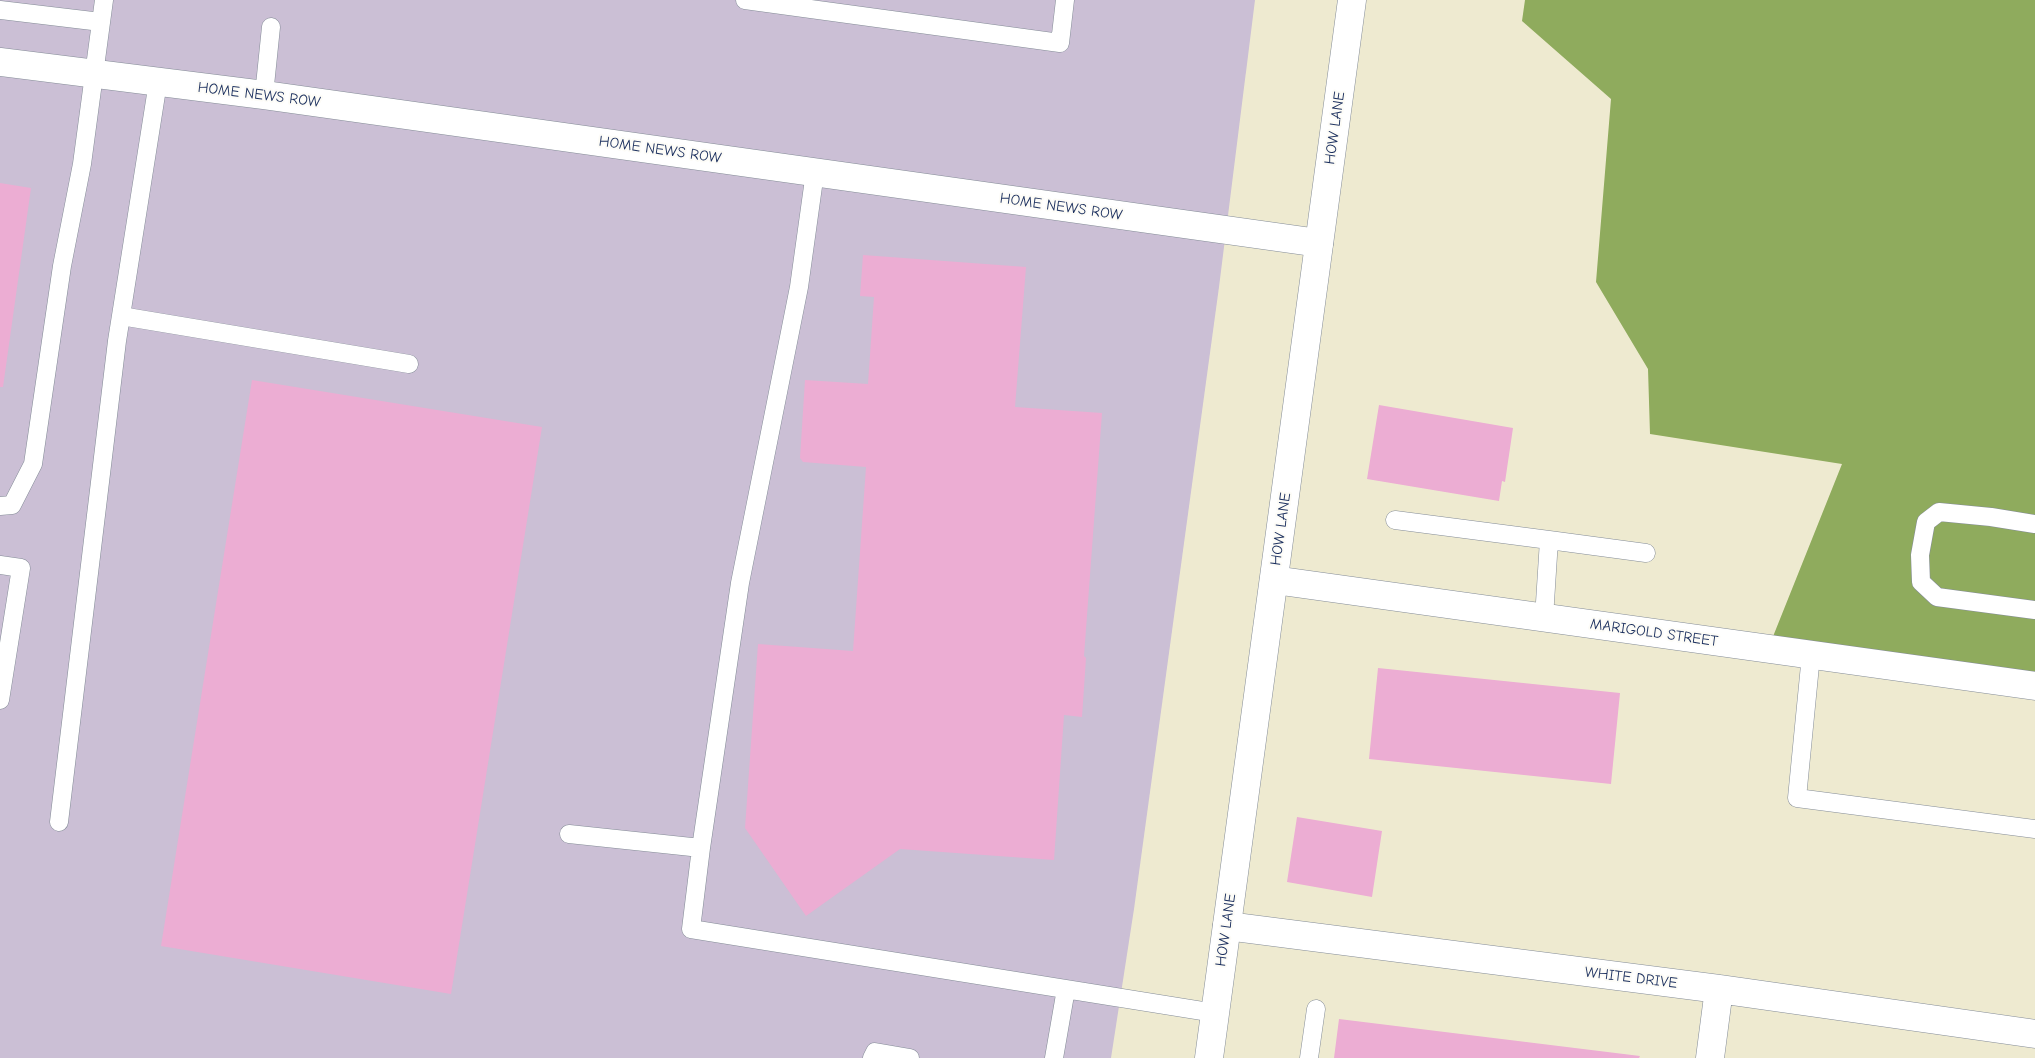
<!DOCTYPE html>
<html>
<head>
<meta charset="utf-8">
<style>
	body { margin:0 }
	canvas { display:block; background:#eeead0 }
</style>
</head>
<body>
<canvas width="2035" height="1058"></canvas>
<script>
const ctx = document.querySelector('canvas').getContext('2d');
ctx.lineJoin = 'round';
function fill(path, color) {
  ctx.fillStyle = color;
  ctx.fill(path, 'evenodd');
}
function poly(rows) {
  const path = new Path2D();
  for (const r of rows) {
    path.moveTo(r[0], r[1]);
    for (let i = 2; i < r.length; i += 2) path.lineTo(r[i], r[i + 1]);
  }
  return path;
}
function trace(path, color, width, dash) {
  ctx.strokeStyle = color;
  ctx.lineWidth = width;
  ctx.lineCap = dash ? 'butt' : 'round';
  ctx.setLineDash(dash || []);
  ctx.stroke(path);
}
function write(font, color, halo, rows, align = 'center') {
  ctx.font = font + ' "Comic Neue",sans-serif';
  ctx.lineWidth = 4;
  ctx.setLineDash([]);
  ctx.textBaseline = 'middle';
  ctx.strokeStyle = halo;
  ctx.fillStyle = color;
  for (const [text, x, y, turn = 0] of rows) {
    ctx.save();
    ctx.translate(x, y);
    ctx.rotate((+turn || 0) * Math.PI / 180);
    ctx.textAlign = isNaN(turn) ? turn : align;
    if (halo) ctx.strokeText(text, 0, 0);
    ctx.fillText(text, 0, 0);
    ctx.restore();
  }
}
fill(poly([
	[0,0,1255,0,1219,287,1134,909,1111,1058,0,1058]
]), '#cbbfd5');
fill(poly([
	[1525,0,2035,0,2035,681,1772,639,1842,464,1650,434,1648,369,1596,282,1611,99,1522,21]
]), '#8fab5d');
fill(poly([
	[0,183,31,188,3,387,0,387],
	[863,255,1026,267,1015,407,1102,413,1084,656,1086,658,1082,717,1064,715,1054,860,900,849,806,916,745,828,758,644,853,651,866,467,803,462,800,458,805,380,868,384,874,297,860,296],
	[252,380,542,427,451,994,161,946],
	[1379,405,1513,428,1505,482,1502,481,1499,501,1367,479],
	[1378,668,1620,693,1611,784,1369,759],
	[1297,817,1382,831,1372,897,1287,882],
	[1339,1019,1640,1056,1639,1058,1334,1058]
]), '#ecadd3');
const lane = poly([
	[745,0,1060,43,1065,0],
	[0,10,101,22],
	[264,95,271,27],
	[121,316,409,364],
	[0,506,12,505,33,464,62,266,82,164,104,0],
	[1395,520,1549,540,1544,618],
	[2035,524,1991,517,1939,512,1926,522,1920,555,1921,582,1937,597,2035,610],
	[1549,540,1646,553],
	[0,565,21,568,0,700],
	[1811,655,1797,798,2035,829],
	[59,822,117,341,158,82],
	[569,834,701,848,691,929,1215,1013],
	[701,848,740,583,799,287,815,172],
	[872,1058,875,1052,910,1058],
	[1054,1058,1066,989],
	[1309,1058,1316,1009]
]);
const street = poly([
	[0,62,264,95,1319,243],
	[1274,580,2035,686],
	[1227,926,1719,989,2035,1034],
	[1710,1058,1719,989]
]);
const secondary = poly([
	[1209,1058,1352,0]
]);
trace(lane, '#848c97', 19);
trace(street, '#848c97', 29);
trace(secondary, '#848c97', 29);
trace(lane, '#fff', 18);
trace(street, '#fff', 28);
trace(secondary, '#fff', 28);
write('15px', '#1b2f5e', '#fdfcf7', [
	["HOME NEWS ROW",259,95,7],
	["HOW LANE",1335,128,-82],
	["HOME NEWS ROW",660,150,8],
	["HOME NEWS ROW",1061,207,8],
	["HOW LANE",1281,529,-82],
	["MARIGOLD STREET",1654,633,8],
	["HOW LANE",1226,930,-82],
	["WHITE DRIVE",1631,978,7]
]);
</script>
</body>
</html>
